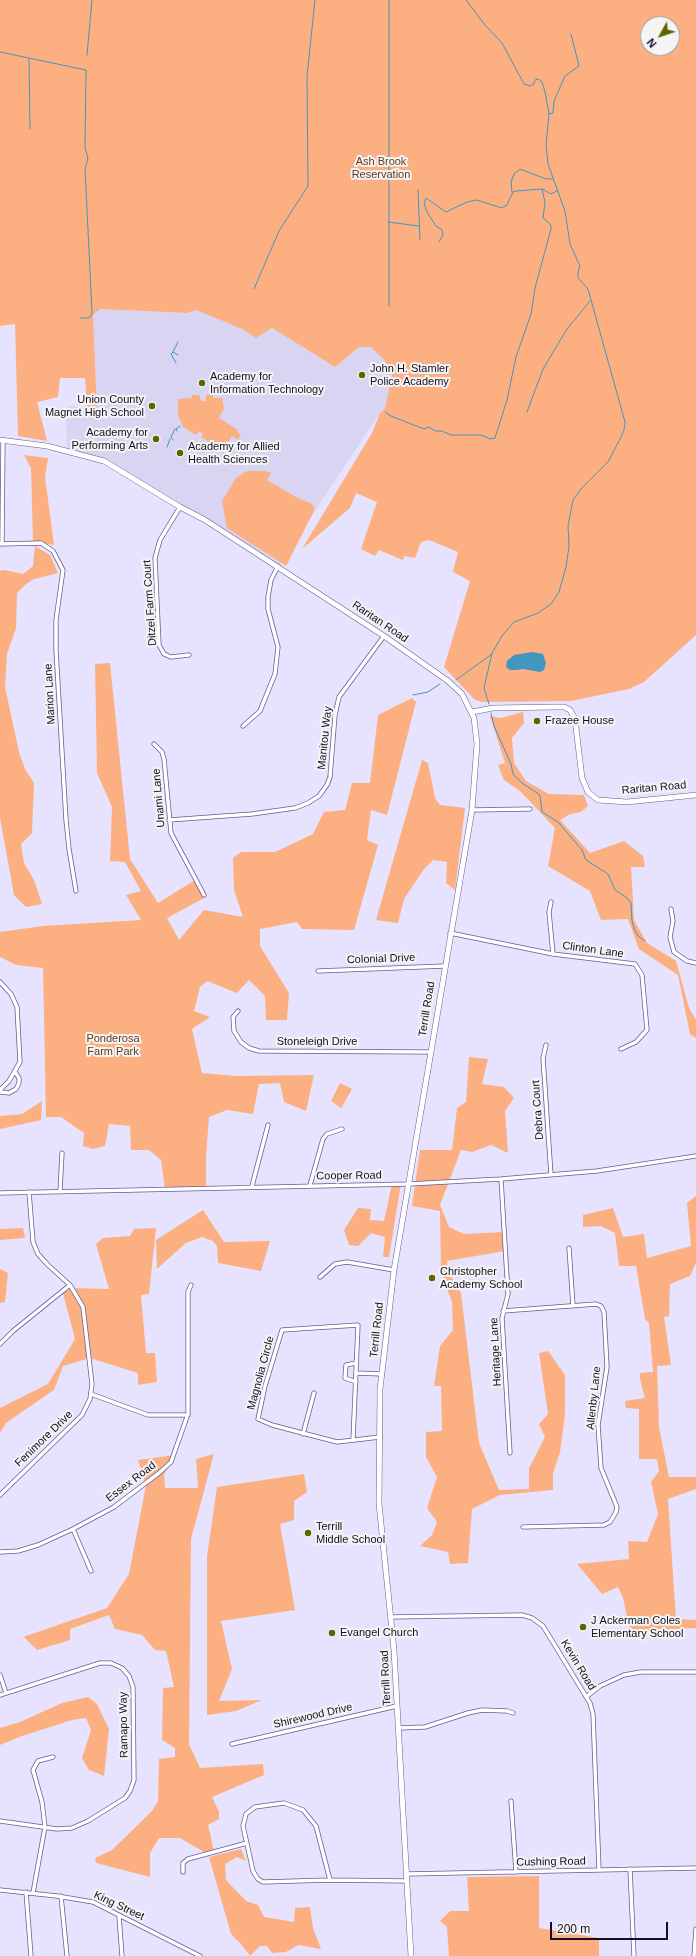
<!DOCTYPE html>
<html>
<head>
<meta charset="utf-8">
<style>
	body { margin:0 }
	#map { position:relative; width:696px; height:1956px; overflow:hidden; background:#e7e3fe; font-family:Arial,sans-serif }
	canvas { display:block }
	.north { position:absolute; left:640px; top:16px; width:40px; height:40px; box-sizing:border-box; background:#f4f4f4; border:1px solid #9a98a1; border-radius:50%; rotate:230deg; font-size:11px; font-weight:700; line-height:16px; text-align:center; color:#140e25 }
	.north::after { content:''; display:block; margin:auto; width:14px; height:18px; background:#5f6400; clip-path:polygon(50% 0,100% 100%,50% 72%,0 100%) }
	.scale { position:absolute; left:550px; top:1922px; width:118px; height:18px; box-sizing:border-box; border:2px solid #140e25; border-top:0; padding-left:5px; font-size:12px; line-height:14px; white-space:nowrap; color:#140e25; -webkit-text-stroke:3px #f4f4f4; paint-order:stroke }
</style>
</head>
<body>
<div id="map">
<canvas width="696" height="1956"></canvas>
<div class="north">N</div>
<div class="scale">200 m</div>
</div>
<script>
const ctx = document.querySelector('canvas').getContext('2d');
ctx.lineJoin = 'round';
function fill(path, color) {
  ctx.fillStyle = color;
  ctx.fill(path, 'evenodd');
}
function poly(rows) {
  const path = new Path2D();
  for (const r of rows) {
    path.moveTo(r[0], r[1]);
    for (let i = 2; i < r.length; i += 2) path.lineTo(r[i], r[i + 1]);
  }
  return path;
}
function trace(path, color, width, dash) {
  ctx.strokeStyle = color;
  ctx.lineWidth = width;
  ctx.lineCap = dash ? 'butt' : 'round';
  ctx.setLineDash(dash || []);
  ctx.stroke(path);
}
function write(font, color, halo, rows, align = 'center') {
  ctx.font = font + ' Arial,sans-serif';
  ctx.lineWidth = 4;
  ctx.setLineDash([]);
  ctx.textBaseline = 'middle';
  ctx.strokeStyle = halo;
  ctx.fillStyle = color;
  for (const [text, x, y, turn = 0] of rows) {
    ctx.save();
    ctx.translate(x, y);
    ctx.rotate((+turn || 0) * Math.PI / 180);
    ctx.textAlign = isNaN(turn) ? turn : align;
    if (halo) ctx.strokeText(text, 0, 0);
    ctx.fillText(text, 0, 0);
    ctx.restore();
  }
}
fill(poly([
	[100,309,187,313,196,310,242,329,256,338,272,328,335,367,359,347,371,347,385,361,392,375,385,409,380,413,278,566,104,461,67,451,66,410,70,406,97,409,93,315]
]), '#d9d4f2');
fill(poly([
	[0,0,696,0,696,635,644,682,629,689,571,701,481,702,474,699,444,667,470,581,453,572,458,552,429,540,421,542,415,558,404,556,403,560,379,550,375,556,361,549,377,502,356,493,350,508,302,549,372,433,380,413,385,409,392,375,385,361,371,347,359,347,335,367,272,328,256,338,242,329,196,310,187,313,100,309,93,315,97,410,87,408,85,378,60,378,58,397,37,402,47,441,18,436,15,324,0,326],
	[648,24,672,24,672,48,648,48],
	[192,395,199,395,201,401,206,401,206,395,213,395,213,398,222,398,224,409,219,418,238,430,237,432,241,435,238,440,232,436,229,441,214,445,201,437,203,434,199,431,196,435,183,427,178,415,178,399,192,398],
	[24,455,48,458,45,477,54,545,33,542,31,468],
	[247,471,264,471,271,473,267,480,296,497,312,504,315,509,286,566,227,528,222,501,236,478],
	[35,546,50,555,58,573,34,579,26,584,17,593,16,628,7,654,5,687,19,752,25,769,34,783,32,833,21,844,24,863,34,880,42,904,26,907,14,895,0,818,0,571,5,570,23,574,33,566],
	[110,663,130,859,158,903,195,880,206,897,167,918,179,940,204,910,243,917,234,890,233,858,241,852,275,852,313,834,324,812,345,810,352,783,370,783,378,715,412,698,416,702,387,815,371,810,367,840,378,845,354,930,302,929,297,922,260,929,260,946,289,993,287,1020,266,1020,265,996,249,980,237,993,207,981,200,987,194,1011,210,1017,192,1029,202,1073,237,1076,314,1075,306,1111,284,1102,280,1083,259,1084,253,1114,227,1110,209,1117,206,1157,206,1189,165,1190,161,1160,149,1150,131,1150,130,1126,109,1124,105,1146,93,1149,83,1146,84,1133,61,1117,46,1117,43,968,16,965,0,957,0,932,43,926,141,920,126,895,141,891,125,862,110,861,112,807,97,773,95,664],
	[523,712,524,723,512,738,514,763,526,781,549,794,584,795,588,806,581,812,570,814,560,820,590,853,624,841,643,856,645,867,631,867,634,920,647,943,676,961,689,1008,696,1020,696,1038,690,1034,678,975,639,949,628,919,601,920,590,891,548,866,555,828,520,791,504,780,498,765,505,763,490,716,501,718],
	[422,760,428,763,435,798,440,805,465,808,455,890,446,883,447,862,433,860,424,869,404,899,398,923,376,920],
	[469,1057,488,1059,482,1084,504,1087,514,1098,505,1111,508,1153,491,1145,472,1152,461,1150,440,1205,449,1227,464,1234,504,1232,505,1251,447,1261,448,1271,461,1293,479,1443,499,1490,529,1489,529,1468,545,1437,539,1424,548,1414,539,1353,548,1351,565,1375,565,1414,560,1452,553,1474,553,1490,500,1495,472,1509,468,1563,450,1564,448,1552,420,1546,432,1535,437,1522,427,1508,437,1477,426,1457,426,1432,442,1431,441,1386,434,1386,440,1346,453,1330,452,1302,441,1272,440,1211,412,1206,420,1150,452,1150,457,1108,466,1102],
	[340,1083,352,1089,341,1108,331,1101],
	[42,1101,41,1120,0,1129,0,1116,22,1114],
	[401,1183,389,1257,383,1257,385,1237,371,1233,358,1246,349,1245,344,1230,358,1208,371,1209,370,1220,384,1221,392,1184],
	[696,1196,696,1263,690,1276,670,1284,669,1316,664,1317,671,1365,657,1366,659,1427,669,1477,696,1477,696,1489,668,1499,676,1619,696,1620,696,1628,630,1631,623,1598,618,1587,602,1594,577,1564,629,1559,628,1541,647,1542,658,1514,651,1482,659,1471,657,1459,639,1459,639,1409,626,1408,625,1401,645,1398,640,1379,640,1373,653,1372,649,1323,645,1319,636,1266,619,1266,615,1233,601,1226,583,1227,583,1215,613,1208,623,1237,644,1234,647,1258,691,1246,687,1203],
	[203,1210,224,1242,270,1241,261,1271,218,1263,217,1246,213,1241,202,1237,186,1243,157,1269,156,1240],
	[23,1228,25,1238,0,1240,0,1229],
	[156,1228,149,1294,141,1295,146,1353,155,1353,157,1382,138,1385,138,1373,90,1358,63,1366,54,1390,6,1423,0,1433,0,1408,48,1384,75,1339,63,1293,71,1288,109,1289,96,1244,103,1238,130,1236,134,1229],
	[0,1269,8,1273,5,1302,0,1303],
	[214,1454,191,1539,189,1744,200,1768,263,1764,264,1775,212,1797,219,1812,219,1819,208,1825,214,1851,206,1853,180,1838,159,1838,150,1853,150,1877,96,1863,95,1858,112,1850,152,1811,158,1801,159,1759,175,1757,175,1748,162,1740,163,1688,174,1687,166,1651,155,1650,142,1635,115,1629,109,1615,70,1629,70,1640,37,1650,24,1637,0,1645,107,1608,129,1574,146,1485,138,1460,175,1455,164,1475,165,1488,198,1488,196,1459],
	[304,1474,307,1492,294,1501,294,1520,280,1524,295,1610,221,1621,232,1669,219,1701,262,1700,236,1711,207,1715,207,1556,217,1487],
	[88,1697,97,1704,109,1729,104,1776,89,1770,82,1758,91,1730,86,1718,72,1720,22,1736,0,1745,0,1728,20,1722,62,1703],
	[241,1849,246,1861,237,1857,225,1864,226,1880,246,1901,258,1905,264,1917,294,1922,295,1908,310,1907,313,1928,321,1949,298,1945,286,1952,272,1953,267,1946,260,1946,250,1956,241,1944,231,1934,209,1857],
	[539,1876,539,1928,599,1938,599,1956,449,1956,447,1927,440,1921,450,1911,469,1911,467,1877]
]), '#fcb081');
fill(poly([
	[532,652,543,654,546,663,544,670,540,672,523,669,517,670,510,670,506,667,507,661,514,655]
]), '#4296c0');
trace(poly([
	[466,0,485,25,502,43,524,84,530,86,534,84,535,80,538,79,542,82,545,92,549,114,546,145,548,164,565,211,570,244,580,266,578,272,578,278,588,289,591,300,625,422,624,430,621,437,608,462,581,489,573,500,568,526,569,546,566,567,559,592,551,604,538,613,514,622,502,636,492,653,484,688,489,704],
	[0,52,86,70,85,148,88,158,85,169,92,312,91,316,88,318,80,318],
	[87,55,92,0],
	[29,59,30,129],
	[549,114,553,113,554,101,565,76,579,66,571,34],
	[418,190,420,240],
	[512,192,511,182,514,174,520,169,546,179,553,179],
	[388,222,419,226],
	[439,242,443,235,442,230,436,226,427,212,424,203,426,198,446,212,467,202,477,200,502,208,507,205,513,192,516,191,542,189,551,194,558,190],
	[254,289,279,231,308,186,307,76,315,0],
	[389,306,389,0],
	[173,352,178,342],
	[176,363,171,354,173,352,178,355],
	[385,412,391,416,424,429,429,427,435,431,442,431,451,435,481,435,490,439,495,438,507,400,516,357,531,314,535,288,551,229,551,225,543,218,545,202,542,189],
	[527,412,543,369,567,329,590,301],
	[177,431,176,429,180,426],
	[173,440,171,437,175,429],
	[167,447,170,439],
	[456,680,492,654],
	[413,695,428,692,440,684],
	[491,713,494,726,511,764,513,774,522,783,540,795,542,812,558,822,582,850,586,860,608,874,615,890,626,897,631,903,632,921,634,928,638,936,645,941]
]), '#4296c0', 1);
const street = poly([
	[180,507,160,540,155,558,159,645,164,654,171,657,189,655],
	[0,544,41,543,53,551,63,570,56,620,56,650,66,820,69,849,76,891],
	[2,544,3,440],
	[243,726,260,711,275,674,278,647,268,609,268,597,271,580,278,566],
	[154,744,162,752,164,759,171,833,204,895],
	[472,810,530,809],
	[169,820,252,814,295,808,308,803,319,796,327,785,330,777,335,715,339,697,384,636],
	[551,902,549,912,553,954],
	[671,909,673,921,670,937,674,952,687,961,696,963],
	[450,933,553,954,635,964,642,975,647,1030,636,1042,621,1049],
	[318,971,445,966],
	[0,982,11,994,17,1007,20,1062,9,1081,0,1090],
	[238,1011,233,1017,234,1031,241,1042,249,1048,259,1051,430,1052],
	[546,1045,543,1058,551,1175],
	[0,1092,9,1093,16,1089,19,1083,19,1078,15,1072],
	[501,1179,508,1294,502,1318,510,1453],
	[310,1185,323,1139,327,1134,342,1129],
	[252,1186,268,1125],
	[60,1192,62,1153],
	[0,1193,409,1184,501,1179,597,1171,696,1156],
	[569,1248,573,1306],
	[320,1277,335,1264,347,1262,394,1270],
	[503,1311,596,1304,601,1306,604,1312,607,1367,598,1425,601,1468,617,1507,616,1512,610,1522,604,1525,523,1527],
	[0,1344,13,1331,70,1285],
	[356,1373,382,1374],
	[356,1382,345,1378,346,1365,356,1363],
	[91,1394,148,1415,188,1415],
	[303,1434,314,1393],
	[353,1440,358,1325,282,1330,265,1386,258,1419,272,1425,337,1442,380,1437],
	[0,1495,82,1415,90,1399,92,1384,83,1307,70,1285,48,1265,38,1254,33,1242,29,1192],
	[73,1529,91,1571],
	[0,1552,18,1551,38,1545,73,1529,114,1507,159,1473,171,1462,188,1414,188,1292,191,1285],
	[391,1617,522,1615,532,1618,543,1626,590,1703,593,1714,599,1870],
	[0,1675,6,1693],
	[0,1695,100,1663,111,1663,122,1668,129,1676,133,1687,134,1780,130,1791,125,1798,88,1821,72,1828,57,1829,0,1821],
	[586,1697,600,1686,624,1675,641,1672,696,1672],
	[399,1728,425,1727,468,1713,482,1710,507,1711,513,1713],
	[232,1744,397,1706],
	[511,1801,516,1872],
	[630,1869,634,1956],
	[183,1872,183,1863,188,1859,247,1843],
	[407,1874,696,1868],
	[330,1880,316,1826,303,1810,284,1803,255,1807,246,1814,243,1826,253,1871,258,1879,263,1882,330,1880,407,1881],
	[0,1890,57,1896,93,1902,200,1956],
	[26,1892,31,1956],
	[33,1893,45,1827,42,1802,33,1770,38,1761,53,1757],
	[61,1896,67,1956],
	[119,1916,122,1956],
	[694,1956,696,1929]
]);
const secondary = poly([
	[0,440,47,446,104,461,180,507,205,520,384,636,448,681,462,694,474,718,477,744,472,810,394,1270,380,1389,379,1504,394,1650,411,1956],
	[472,712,493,708,555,707,564,707,570,710,575,719,582,778,588,792,598,800,627,802,696,795]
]);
trace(street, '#675a94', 5);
trace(secondary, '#675a94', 6);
trace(street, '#fff', 3.5);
trace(secondary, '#fff', 5);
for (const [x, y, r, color] of [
	[362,375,4,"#5f6400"],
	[202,383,4,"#5f6400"],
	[152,406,4,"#5f6400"],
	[156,439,4,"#5f6400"],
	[180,453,4,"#5f6400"],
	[537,721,4,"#5f6400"],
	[432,1278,4,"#5f6400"],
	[308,1533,4,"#5f6400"],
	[583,1627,4,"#5f6400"],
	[332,1633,4,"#5f6400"]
]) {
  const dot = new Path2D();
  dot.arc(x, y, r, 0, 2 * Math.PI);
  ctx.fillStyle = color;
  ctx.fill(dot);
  trace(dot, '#f4f4f4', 1.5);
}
write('11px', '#683919', '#f4f4f4', [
	["Ash Brook",381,162],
	["Reservation",381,175],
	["Ponderosa",113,1039],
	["Farm Park",113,1052]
]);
write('11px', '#140e25', '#f4f4f4', [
	["John H. Stamler",370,369],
	["Police Academy",370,382],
	["Academy for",210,377],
	["Information Technology",210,390],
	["Union County",144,400,"right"],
	["Magnet High School",144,413,"right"],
	["Academy for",148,433,"right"],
	["Performing Arts",148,446,"right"],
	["Academy for Allied",188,447],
	["Health Sciences",188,460],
	["Frazee House",545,721],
	["Christopher",440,1272],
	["Academy School",440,1285],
	["Terrill",316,1527],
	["Middle School",316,1540],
	["J Ackerman Coles",591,1621],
	["Elementary School",591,1634],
	["Evangel Church",340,1633]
], 'left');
write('11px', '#140e25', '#f4f4f4', [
	["Ditzel Farm Court",150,603,-94],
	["Raritan Road",380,622,34],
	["Marion Lane",50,694,-93],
	["Manitou Way",325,738,-84],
	["Raritan Road",654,788,-5],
	["Unami Lane",159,798,-95],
	["Clinton Lane",593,950,8],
	["Colonial Drive",381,959,-2],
	["Terrill Road",427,1009,-81],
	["Stoneleigh Drive",317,1042],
	["Debra Court",538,1110,-94],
	["Cooper Road",349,1176,-1],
	["Terrill Road",377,1330,-84],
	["Heritage Lane",496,1352,-93],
	["Magnolia Circle",261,1373,-75],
	["Allenby Lane",594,1398,-84],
	["Fenimore Drive",44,1439,-44],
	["Essex Road",131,1482,-37],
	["Kevin Road",578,1665,59],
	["Terrill Road",386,1678,-93],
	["Shirewood Drive",313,1716,-13],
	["Ramapo Way",124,1725,-91],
	["Cushing Road",551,1862,-1],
	["King Street",119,1906,25]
]);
</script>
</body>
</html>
